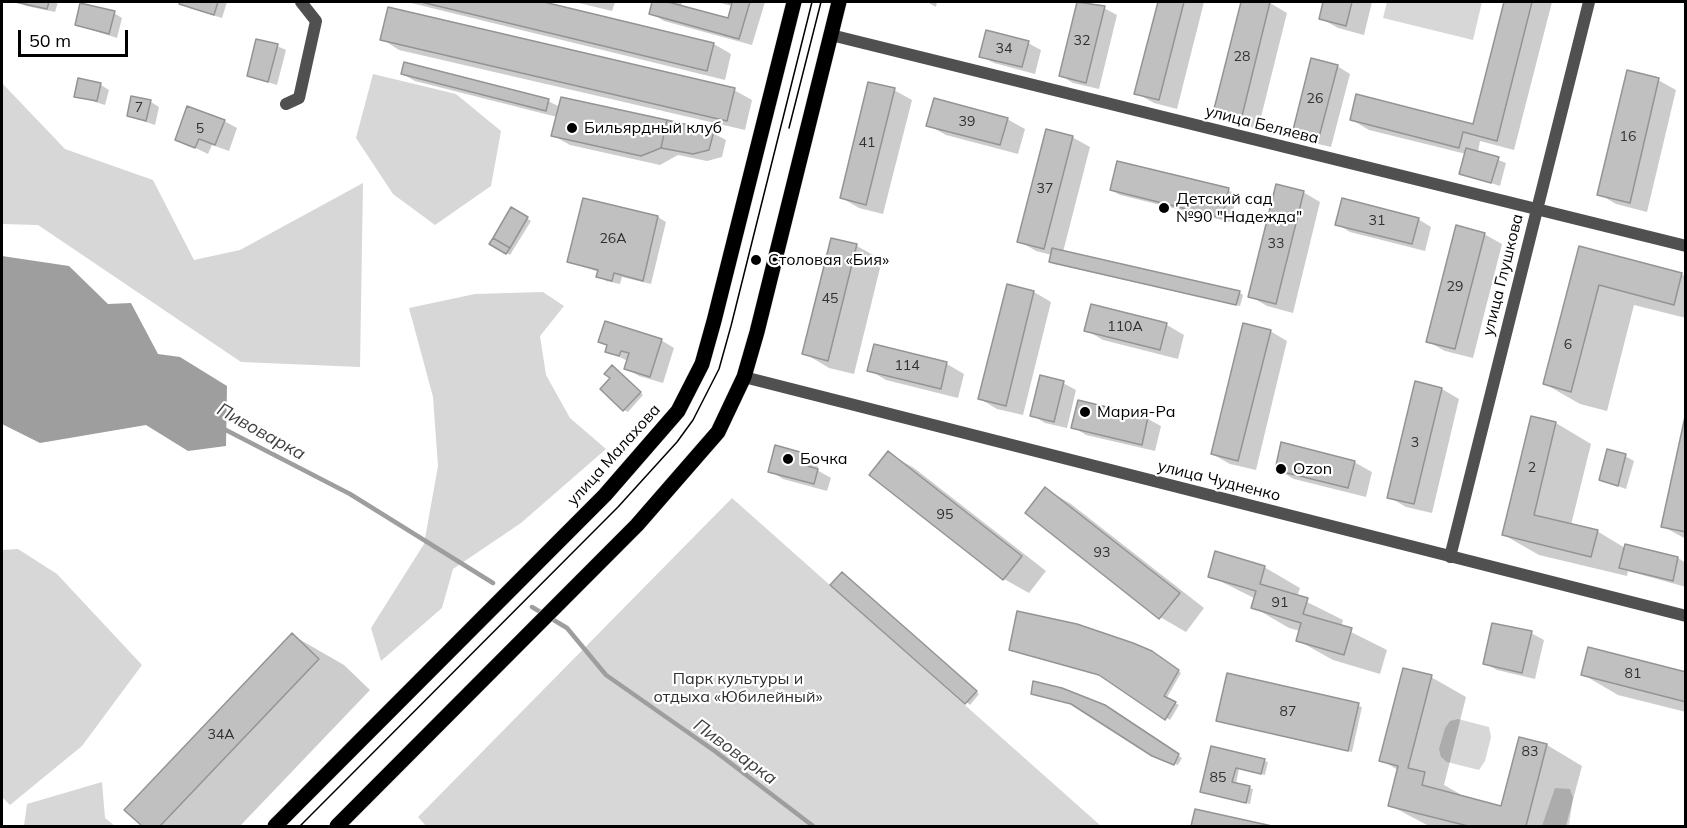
<!DOCTYPE html>
<html>
<head>
<meta charset="utf-8">
<style>
	body { margin:0 }
	#map { position:relative; width:1687px; height:828px; overflow:hidden; background:#fff; font-family:Mulish,sans-serif }
	canvas { display:block }
	.frame { position:absolute; inset:0; border:3px solid #000; pointer-events:none }
	.scale { position:absolute; left:18px; top:30px; width:110px; height:27px; box-sizing:border-box; border:3px solid #000; border-top:0; padding-left:8px; font-size:18px; line-height:21px; white-space:nowrap; color:#000; -webkit-text-stroke:4px #fff; paint-order:stroke }
</style>
</head>
<body>
<div id="map">
<canvas width="1687" height="828"></canvas>
<div class="frame"></div>
<div class="scale">50 m</div>
</div>
<script>
const ctx = document.querySelector('canvas').getContext('2d');
ctx.lineJoin = 'round';
function fill(path, color) {
  ctx.fillStyle = color;
  ctx.fill(path, 'evenodd');
}
function poly(rows) {
  const path = new Path2D();
  for (const r of rows) {
    path.moveTo(r[0], r[1]);
    for (let i = 2; i < r.length; i += 2) path.lineTo(r[i], r[i + 1]);
  }
  return path;
}
function trace(path, color, width, dash) {
  ctx.strokeStyle = color;
  ctx.lineWidth = width;
  ctx.lineCap = dash ? 'butt' : 'round';
  ctx.setLineDash(dash || []);
  ctx.stroke(path);
}
function write(font, color, halo, rows, align = 'center') {
  ctx.font = font + ' Mulish,sans-serif';
  ctx.lineWidth = 4.5;
  ctx.setLineDash([]);
  ctx.textBaseline = 'middle';
  ctx.strokeStyle = halo;
  ctx.fillStyle = color;
  for (const [text, x, y, turn = 0] of rows) {
    ctx.save();
    ctx.translate(x, y);
    ctx.rotate((+turn || 0) * Math.PI / 180);
    ctx.textAlign = isNaN(turn) ? turn : align;
    if (halo) ctx.strokeText(text, 0, 0);
    ctx.fillText(text, 0, 0);
    ctx.restore();
  }
}
fill(poly([
	[1387,2,1482,2,1473,40,1383,18],
	[373,74,456,94,501,131,491,186,435,225,393,194,356,138],
	[2,83,65,149,153,180,194,260,240,250,363,183,360,367,241,362,38,225,2,224],
	[543,292,564,306,540,336,546,375,570,418,606,449,521,523,453,569,442,608,381,661,371,628,424,544,438,466,433,397,409,308,475,294],
	[732,498,1101,826,426,826,418,817],
	[18,549,57,574,142,665,82,746,10,805,2,797,2,550],
	[1458,719,1489,727,1491,737,1485,761,1479,770,1447,762,1441,757,1439,749,1445,728,1450,721],
	[102,782,105,818,115,826,24,826,27,804],
	[1555,788,1570,789,1573,798,1569,826,1542,826]
]), '#d7d7d7');
fill(poly([
	[2,256,69,266,108,304,131,303,158,354,180,357,227,386,226,446,188,451,146,425,40,443,2,424]
]), '#9e9e9e');
fill(poly([
	[18,2,58,2,55,12,26,6],
	[181,2,227,2,222,18,189,8],
	[407,2,538,2,714,44,731,54,725,80],
	[575,2,615,2,612,11],
	[654,2,682,2,681,7,729,20,732,6,716,2,765,2,752,45,664,21,651,13],
	[927,2,937,2,936,7],
	[1079,2,1104,8,1117,15,1099,89,1073,83,1060,75],
	[1160,2,1204,2,1177,109,1154,103,1136,93],
	[1243,2,1270,3,1287,13,1258,129,1232,122,1215,112],
	[1324,2,1372,2,1364,35,1338,28,1320,18],
	[1505,2,1552,2,1514,150,1480,141,1478,152,1506,163,1500,186,1460,173,1466,154,1369,130,1352,120,1474,126],
	[114,13,122,18,117,38,76,25],
	[382,39,734,90,752,100,745,130,399,50],
	[1028,43,1041,50,1035,74,994,63,981,56],
	[277,46,286,50,277,85,248,76],
	[1337,66,1350,74,1331,147,1306,141,1293,133],
	[402,74,548,101,560,107,713,133,726,140,722,157,707,161,678,155,660,165,570,145,552,135,557,117,415,81],
	[1658,80,1676,90,1647,212,1616,204,1599,194],
	[101,85,109,90,105,105,76,96],
	[894,90,912,100,883,214,859,208,842,198],
	[151,102,159,107,155,125,128,116],
	[1007,119,1025,129,1018,154,946,135,928,125],
	[224,121,237,128,229,151,212,145,208,154,177,139],
	[1072,137,1090,147,1063,252,1239,292,1243,295,1240,306,1054,264,1051,262,1052,255,1036,251,1019,241],
	[1111,190,1228,190,1237,195,1230,222,1120,195],
	[1303,192,1320,202,1293,313,1267,306,1250,296],
	[584,199,658,217,666,222,651,284,622,277,620,284,606,281,598,276,599,272,569,262],
	[512,209,531,221,510,255,491,244],
	[1418,219,1431,227,1425,251,1350,232,1337,224],
	[1484,234,1502,244,1473,358,1445,351,1427,341],
	[857,246,882,260,854,374,829,368,804,353],
	[1580,248,1686,276,1686,318,1634,305,1607,411,1580,404,1545,384],
	[1034,292,1051,302,1023,415,997,409,980,399],
	[1092,306,1167,325,1184,335,1178,359,1103,340,1086,330],
	[1270,331,1287,341,1256,470,1230,464,1212,454],
	[661,340,674,348,663,383,639,376,626,368,628,361,606,351,608,346,600,342],
	[875,346,947,364,964,374,958,398,886,380,869,370],
	[616,369,643,395,628,412,624,410],
	[1063,383,1076,390,1067,428,1045,423,1032,415],
	[1416,383,1442,389,1459,399,1432,513,1406,507,1389,497],
	[1079,402,1148,419,1161,426,1155,451,1086,435,1073,427],
	[1686,419,1686,539,1662,526],
	[1556,423,1591,444,1571,525,1597,531,1625,548,1626,546,1678,558,1686,563,1686,587,1628,571,1627,576,1539,555,1504,535],
	[888,453,914,468,1046,571,1029,593,1004,579],
	[806,455,819,462,817,470,831,478,827,491,783,479,770,471],
	[1625,456,1634,461,1626,489,1601,480],
	[1354,462,1372,472,1366,497,1294,479,1276,469],
	[1046,489,1071,504,1204,608,1186,632,1160,617],
	[1264,567,1300,588,1297,597,1343,620,1341,627,1387,650,1380,674,1333,660,1297,640,1300,631,1289,628,1253,607,1256,599,1210,576],
	[846,576,979,694,970,705,832,585],
	[1531,633,1544,640,1535,679,1497,670,1484,663],
	[292,635,344,665,370,690,240,826,144,826,126,810],
	[1156,655,1181,673,1166,699,1179,705,1170,720,1103,676],
	[1582,674,1686,674,1686,712,1618,695],
	[1228,675,1362,707,1352,752,1218,721],
	[1431,677,1466,697,1444,785,1460,794,1460,796,1502,807,1520,738,1547,745,1582,766,1566,826,1429,826,1389,805,1398,770,1381,760],
	[1037,695,1104,707,1182,758,1178,765,1157,758,1076,705],
	[1212,748,1268,762,1265,775,1239,769,1236,784,1253,789,1250,804,1202,791],
	[1196,811,1265,826,1195,826,1193,825]
]), '#0003');
trace(poly([
	[222,428,350,494,493,583],
	[532,607,567,628,606,675,716,752,813,826]
]), '#9e9e9e', 4.5);
const building = poly([
	[15,2,49,2,47,9,15,2],
	[180,2,218,2,214,15,179,4,180,2],
	[421,2,544,2,714,43,707,71,421,2],
	[652,2,668,2,728,18,732,3,725,2,750,2,739,39,649,14,652,2],
	[1077,2,1105,6,1086,83,1059,76,1077,2],
	[1158,2,1184,2,1159,100,1134,94,1158,2],
	[1241,2,1270,2,1241,120,1213,113,1241,2],
	[1323,2,1352,2,1346,26,1319,19,1323,2],
	[1504,2,1532,2,1497,141,1463,132,1459,148,1350,120,1356,94,1473,124,1504,2],
	[80,3,115,11,109,34,75,25,80,3],
	[388,7,735,88,727,121,380,40,388,7],
	[986,30,1029,41,1022,67,979,57,986,30],
	[256,39,278,44,268,82,247,76,256,39],
	[1311,58,1338,65,1318,141,1292,134,1311,58],
	[404,62,549,99,546,111,401,74,404,62],
	[1627,70,1659,78,1630,203,1597,195,1627,70],
	[78,78,101,83,97,101,74,97,78,78],
	[868,82,895,88,866,205,840,198,868,82],
	[131,96,151,100,146,121,127,116,131,96],
	[561,97,667,120,661,148,641,156,551,136,561,97],
	[934,98,1008,118,1000,145,926,126,934,98],
	[187,106,225,120,215,145,199,139,195,148,175,140,187,106],
	[667,120,714,131,709,150,693,154,661,148,667,120],
	[1046,129,1073,136,1044,249,1017,242,1046,129],
	[1466,148,1499,157,1491,183,1459,174,1466,148],
	[1117,161,1229,188,1222,218,1110,190,1117,161],
	[1276,184,1304,191,1276,304,1248,297,1276,184],
	[583,198,658,216,643,281,614,273,612,281,596,277,598,270,567,262,583,198],
	[1342,198,1419,218,1412,244,1335,225,1342,198],
	[511,207,528,217,510,248,493,238,511,207],
	[1456,225,1485,233,1455,349,1426,342,1456,225],
	[493,238,510,248,506,254,489,244,493,238],
	[831,238,857,244,828,361,802,354,831,238],
	[1579,246,1682,273,1674,305,1599,285,1571,392,1543,384,1579,246],
	[1052,248,1240,291,1236,305,1049,262,1052,248],
	[1007,284,1034,291,1006,406,978,399,1007,284],
	[1091,304,1167,323,1160,350,1084,331,1091,304],
	[605,321,662,339,650,377,624,369,629,353,621,351,619,356,605,352,607,345,598,342,605,321],
	[1243,323,1271,330,1238,461,1211,454,1243,323],
	[874,344,947,362,941,389,867,371,874,344],
	[612,365,641,392,623,411,600,389,610,378,604,374,612,365],
	[1040,375,1064,381,1054,422,1030,416,1040,375],
	[1415,381,1442,388,1414,504,1387,498,1415,381],
	[1078,400,1148,417,1142,445,1071,428,1078,400],
	[1686,412,1686,532,1661,527,1686,412],
	[1531,416,1556,422,1534,515,1598,530,1591,557,1502,535,1531,416],
	[1281,442,1355,461,1348,488,1275,470,1281,442],
	[775,445,807,454,804,465,818,469,814,484,768,472,775,445],
	[1607,449,1626,454,1618,486,1599,480,1607,449],
	[888,451,1022,556,1003,580,869,475,888,451],
	[1045,487,1180,593,1159,619,1025,513,1045,487],
	[1625,544,1678,557,1673,581,1619,568,1625,544],
	[1215,551,1265,566,1260,584,1308,598,1303,614,1352,628,1344,655,1296,641,1301,623,1251,608,1256,591,1208,577,1215,551],
	[842,572,977,691,965,704,830,585,842,572],
	[1017,611,1077,624,1133,643,1152,651,1179,670,1164,696,1176,702,1165,720,1099,675,1009,650,1017,611],
	[1492,623,1532,631,1522,673,1483,664,1492,623],
	[292,633,319,659,160,826,142,826,124,810,292,633],
	[1588,647,1686,672,1686,702,1581,675,1588,647],
	[1403,668,1432,675,1408,768,1425,772,1422,785,1501,806,1519,737,1547,744,1526,826,1468,826,1388,806,1398,766,1379,761,1403,668],
	[1227,673,1359,703,1348,751,1216,721,1227,673],
	[1033,681,1062,688,1105,705,1179,754,1174,765,1152,756,1071,704,1031,694,1033,681],
	[1211,746,1265,759,1261,774,1236,768,1232,782,1250,786,1246,803,1200,792,1211,746],
	[1195,809,1272,826,1191,826,1195,809]
]);
fill(building, '#c0c0c0');
trace(building, '#949494', 1.5);
const primary = poly([
	[275,826,605,495,678,411,702,364,714,321,794,2],
	[337,826,637,525,718,432,744,377,757,332,839,2]
]);
trace(primary, '#dbdbdb', 16);
trace(poly([
	[831,35,1686,246],
	[286,104,299,98,316,21,301,2],
	[744,377,1686,616],
	[1450,557,1589,2]
]), '#505050', 12);
trace(primary, '#000', 15);
trace(poly([
	[789,128,821,2],
	[300,826,618,507,677,442,693,420,719,369,731,326,812,2]
]), '#000', 1.5);
for (const [x, y, r, color] of [
	[572,128,6,"#000"],
	[1164,208,6,"#000"],
	[756,260,6,"#000"],
	[1085,412,6,"#000"],
	[788,459,6,"#000"],
	[1281,469,6,"#000"]
]) {
  const dot = new Path2D();
  dot.arc(x, y, r, 0, 2 * Math.PI);
  ctx.fillStyle = color;
  ctx.fill(dot);
  trace(dot, '#fff', 2);
}
write('14px', '#303030', null, [
	["32",1082,41],
	["34",1004,49],
	["28",1242,57],
	["26",1315,99],
	["7",139,108],
	["39",967,122],
	["5",200,129],
	["16",1628,137],
	["41",867,143],
	["37",1045,189],
	["31",1377,221],
	["26А",613,239],
	["33",1276,244],
	["29",1455,287],
	["45",830,299],
	["110А",1125,327],
	["6",1568,345],
	["114",907,366],
	["3",1415,443],
	["2",1532,468],
	["95",945,515],
	["93",1102,553],
	["91",1280,603],
	["81",1633,674],
	["87",1288,712],
	["34А",221,735],
	["83",1530,752],
	["85",1218,778]
]);
write('16px', '#000', '#fff', [
	["улица Беляева",1262,125,14],
	["улица Глушкова",1503,275,-76],
	["улица Малахова",614,455,-48],
	["улица Чудненко",1219,481,14]
]);
write('16px', '#000', '#fff', [
	["Бильярдный клуб",584,128],
	["Детский сад",1176,199],
	["№90 \"Надежда\"",1176,217],
	["Столовая «Бия»",768,260],
	["Мария-Ра",1097,412],
	["Бочка",800,459],
	["Ozon",1293,469]
], 'left');
write('16px', '#2e2e2e', '#fff', [
	["Парк культуры и",738,679],
	["отдыха «Юбилейный»",738,697]
]);
write('italic 18px', '#3f3f3f', '#fff', [
	["Пивоварка",261,432,29],
	["Пивоварка",735,752,36]
]);
</script>
</body>
</html>
